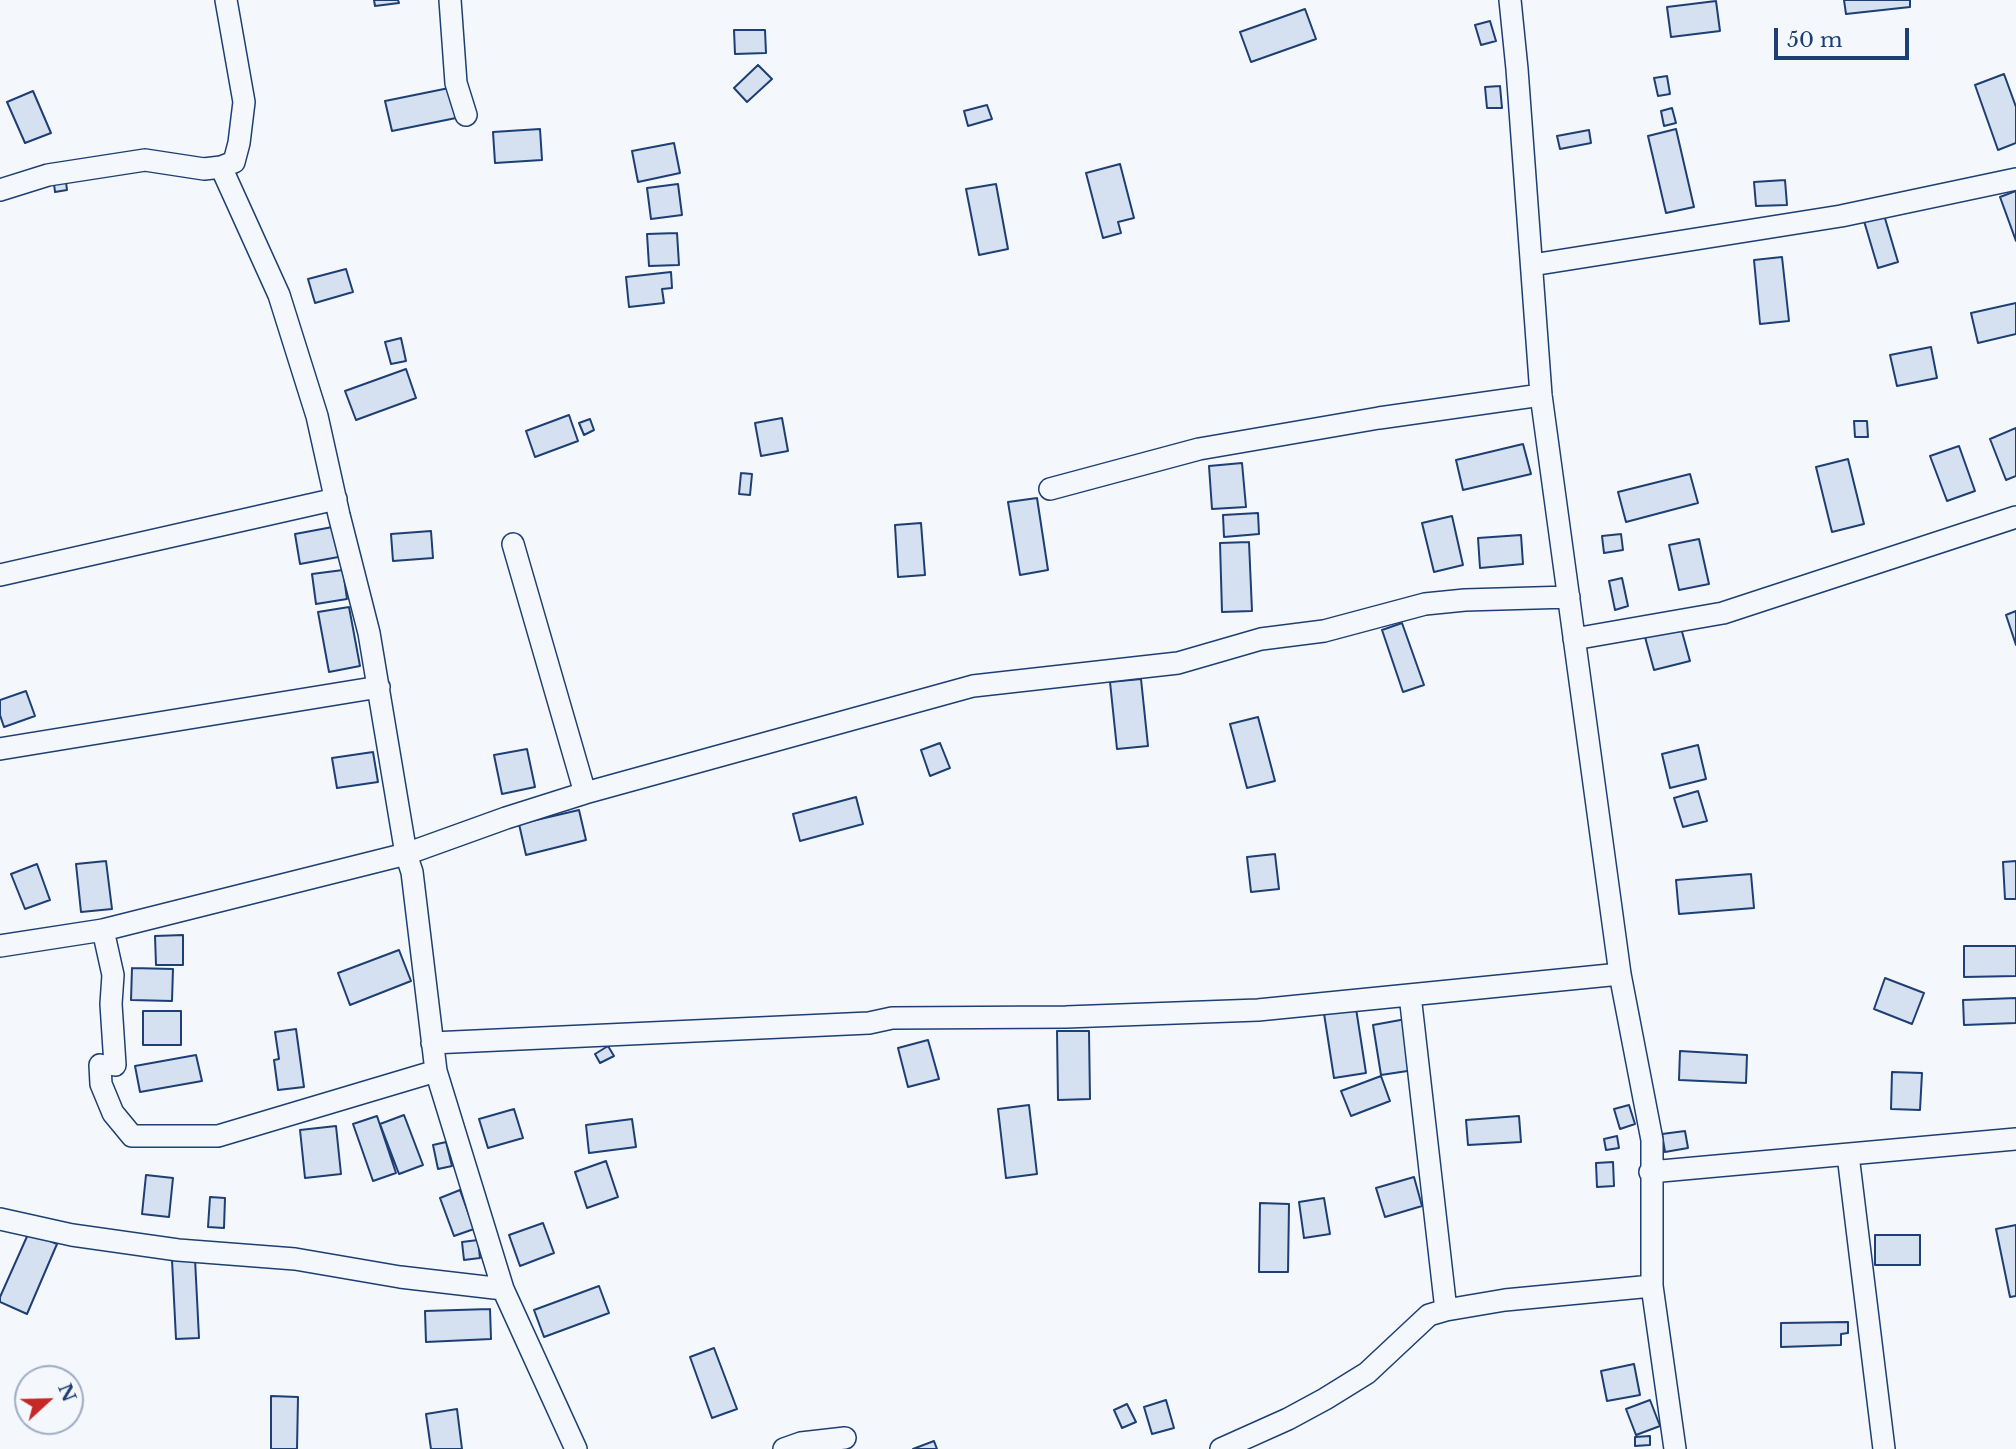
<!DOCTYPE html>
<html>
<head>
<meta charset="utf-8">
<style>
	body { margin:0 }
	#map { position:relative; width:2016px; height:1449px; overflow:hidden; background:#f4f7fb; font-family:"Libre Baskerville",serif }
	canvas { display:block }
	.north { position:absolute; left:14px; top:1365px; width:70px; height:70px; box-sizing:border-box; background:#f4f7fb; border:2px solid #9eadc5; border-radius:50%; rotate:68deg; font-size:19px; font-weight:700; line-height:28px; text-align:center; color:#1d3f73 }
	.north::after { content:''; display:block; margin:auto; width:24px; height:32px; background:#c62828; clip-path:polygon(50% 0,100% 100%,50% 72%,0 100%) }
	.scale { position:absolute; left:1774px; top:28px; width:135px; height:32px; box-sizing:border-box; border:4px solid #1d3f73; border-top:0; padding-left:9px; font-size:21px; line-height:24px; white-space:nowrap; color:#1d3f73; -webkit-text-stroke:5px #f4f7fb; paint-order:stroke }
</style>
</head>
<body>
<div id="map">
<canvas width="2016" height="1449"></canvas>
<div class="north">N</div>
<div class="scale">50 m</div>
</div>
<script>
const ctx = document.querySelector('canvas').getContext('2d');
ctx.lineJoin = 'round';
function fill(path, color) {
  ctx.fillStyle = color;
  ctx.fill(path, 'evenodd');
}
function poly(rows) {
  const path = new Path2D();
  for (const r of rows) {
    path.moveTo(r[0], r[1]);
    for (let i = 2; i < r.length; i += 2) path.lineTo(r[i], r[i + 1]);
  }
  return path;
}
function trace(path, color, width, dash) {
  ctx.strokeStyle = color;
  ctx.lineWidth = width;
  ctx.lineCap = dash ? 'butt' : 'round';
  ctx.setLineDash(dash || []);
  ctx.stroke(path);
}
const building = poly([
	[374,0,398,0,399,3,375,6,374,0],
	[1844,0,1910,0,1910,7,1846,14,1844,0],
	[1716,1,1720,31,1671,37,1667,7,1716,1],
	[1305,9,1316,39,1251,62,1240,32,1305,9],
	[1490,21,1496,41,1481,45,1475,25,1490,21],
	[734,30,765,30,766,53,735,54,734,30],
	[758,65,772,79,747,102,734,88,758,65],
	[2004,74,2016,107,2016,143,1998,150,1975,85,2004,74],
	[1667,76,1670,94,1658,96,1654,78,1667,76],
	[1500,86,1502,108,1487,108,1485,87,1500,86],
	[449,88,456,118,392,131,385,101,449,88],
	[33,91,51,133,25,143,7,102,33,91],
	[987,105,992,119,968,126,964,111,987,105],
	[1672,108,1676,123,1664,126,1661,111,1672,108],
	[540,129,542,160,495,163,493,132,540,129],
	[1676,129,1694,207,1666,213,1648,136,1676,129],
	[1589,130,1591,143,1560,149,1557,136,1589,130],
	[674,143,680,173,638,182,632,151,674,143],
	[1120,164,1134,218,1118,222,1121,233,1103,238,1086,173,1120,164],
	[65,174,67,190,55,192,53,175,65,174],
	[1785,180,1787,205,1756,206,1754,182,1785,180],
	[678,184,682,215,651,219,647,188,678,184],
	[996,184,1008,249,979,255,966,189,996,184],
	[2016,191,2016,241,2000,197,2016,191],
	[1884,215,1898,262,1878,268,1864,221,1884,215],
	[677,233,679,265,649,266,647,234,677,233],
	[1782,257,1789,321,1760,324,1754,260,1782,257],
	[346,269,353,292,315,303,308,279,346,269],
	[671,272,672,288,662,289,664,303,629,307,626,277,671,272],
	[2016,303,2016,334,1978,343,1971,313,2016,303],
	[401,338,406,361,391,364,385,342,401,338],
	[1931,347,1937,378,1897,386,1890,355,1931,347],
	[406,369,416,398,356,420,345,391,406,369],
	[569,415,578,441,535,457,526,431,569,415],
	[782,418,788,451,761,456,755,423,782,418],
	[590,419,594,430,584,435,579,423,590,419],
	[1854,421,1867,421,1868,437,1855,437,1854,421],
	[2016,428,2016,476,2006,480,1990,439,2016,428],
	[1523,444,1531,474,1463,490,1456,460,1523,444],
	[1959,446,1975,491,1947,501,1930,456,1959,446],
	[1848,459,1864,524,1832,532,1816,467,1848,459],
	[1242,463,1246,507,1212,509,1209,466,1242,463],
	[741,473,752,474,750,495,739,494,741,473],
	[1690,474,1698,503,1626,522,1618,492,1690,474],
	[1037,498,1048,570,1020,575,1008,502,1037,498],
	[1258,513,1259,534,1224,537,1223,515,1258,513],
	[1452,516,1463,565,1434,572,1422,523,1452,516],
	[921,523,925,575,898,577,895,525,921,523],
	[338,526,344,556,300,564,295,534,338,526],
	[431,531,433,558,393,561,391,534,431,531],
	[1621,534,1623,550,1604,553,1602,536,1621,534],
	[1521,535,1523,564,1480,568,1478,538,1521,535],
	[1699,539,1709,584,1679,590,1669,545,1699,539],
	[1249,542,1252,611,1222,612,1220,543,1249,542],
	[343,570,347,599,316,604,312,574,343,570],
	[1622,578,1628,606,1615,610,1609,581,1622,578],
	[349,607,360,666,329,672,318,612,349,607],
	[2016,611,2016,645,2006,615,2016,611],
	[1402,623,1424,685,1403,692,1382,630,1402,623],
	[1681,628,1690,661,1654,670,1645,637,1681,628],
	[1141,679,1148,746,1117,749,1110,682,1141,679],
	[26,691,35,716,4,727,0,715,0,700,26,691],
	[1258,717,1275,781,1247,788,1230,724,1258,717],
	[940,743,950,768,930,776,921,750,940,743],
	[1698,745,1706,779,1670,788,1662,754,1698,745],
	[527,749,535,787,502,794,494,755,527,749],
	[373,752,378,782,337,788,332,758,373,752],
	[1698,791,1707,821,1683,827,1674,798,1698,791],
	[856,797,863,824,800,841,793,814,856,797],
	[579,810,586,840,526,855,519,824,579,810],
	[1275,854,1279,889,1251,892,1247,857,1275,854],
	[106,861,112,909,81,912,76,864,106,861],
	[2016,861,2016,899,2005,899,2003,862,2016,861],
	[37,864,50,900,25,909,11,874,37,864],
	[1751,874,1754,908,1679,914,1676,880,1751,874],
	[183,935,183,965,156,965,155,936,183,935],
	[1964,946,2016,946,2016,976,1964,977,1964,946],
	[399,950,411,981,350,1005,338,973,399,950],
	[132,968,173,969,172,1001,131,1000,132,968],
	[1885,978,1924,993,1912,1024,1874,1009,1885,978],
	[2016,998,2016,1023,1964,1025,1963,1000,2016,998],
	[1355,1002,1366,1073,1334,1078,1323,1007,1355,1002],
	[143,1011,181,1011,181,1045,143,1045,143,1011],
	[1406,1019,1414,1070,1381,1075,1373,1025,1406,1019],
	[296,1029,304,1087,278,1090,274,1060,279,1059,275,1032,296,1029],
	[1057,1031,1089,1031,1090,1099,1058,1100,1057,1031],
	[928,1040,939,1079,908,1087,898,1048,928,1040],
	[608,1046,614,1056,600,1063,595,1054,608,1046],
	[1680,1051,1747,1055,1746,1083,1679,1080,1680,1051],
	[196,1055,202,1081,140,1092,135,1066,196,1055],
	[1892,1072,1922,1073,1920,1110,1891,1109,1892,1072],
	[1381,1076,1390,1101,1351,1116,1341,1091,1381,1076],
	[1029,1105,1037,1174,1006,1178,998,1109,1029,1105],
	[1629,1105,1635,1124,1620,1129,1614,1109,1629,1105],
	[514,1109,523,1138,488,1148,479,1119,514,1109],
	[404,1115,423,1165,399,1174,380,1124,404,1115],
	[377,1116,396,1173,373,1181,353,1124,377,1116],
	[1519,1116,1521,1142,1468,1145,1466,1120,1519,1116],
	[632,1119,636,1147,589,1153,586,1125,632,1119],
	[336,1126,341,1174,305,1178,300,1130,336,1126],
	[1685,1131,1688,1148,1665,1152,1662,1134,1685,1131],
	[1617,1136,1619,1148,1606,1150,1604,1139,1617,1136],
	[446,1142,452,1166,438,1169,433,1145,446,1142],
	[606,1161,618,1197,587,1208,575,1172,606,1161],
	[1613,1162,1614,1186,1597,1187,1596,1163,1613,1162],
	[146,1175,173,1178,169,1217,142,1214,146,1175],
	[1414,1177,1422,1206,1385,1217,1376,1188,1414,1177],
	[460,1190,474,1229,454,1236,440,1198,460,1190],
	[210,1197,225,1198,224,1228,208,1227,210,1197],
	[1324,1198,1330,1234,1304,1238,1299,1202,1324,1198],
	[1260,1203,1289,1204,1288,1272,1259,1272,1260,1203],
	[543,1223,554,1253,520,1266,509,1235,543,1223],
	[2016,1225,2016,1296,2010,1297,1996,1229,2016,1225],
	[29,1232,57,1244,27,1314,0,1302,0,1297,29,1232],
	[1875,1235,1920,1235,1920,1265,1875,1265,1875,1235],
	[478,1240,480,1258,464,1260,462,1242,478,1240],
	[195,1259,199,1338,176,1339,172,1260,195,1259],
	[599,1286,609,1313,544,1337,534,1310,599,1286],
	[490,1309,491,1339,426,1342,425,1311,490,1309],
	[1848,1322,1848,1333,1841,1334,1841,1345,1781,1347,1781,1323,1848,1322],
	[714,1348,737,1409,712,1418,690,1357,714,1348],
	[1634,1364,1640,1395,1607,1401,1601,1371,1634,1364],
	[271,1396,298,1397,297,1449,271,1449,271,1396],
	[1166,1400,1174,1428,1152,1434,1144,1407,1166,1400],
	[1650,1400,1660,1426,1636,1435,1626,1409,1650,1400],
	[1127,1404,1136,1422,1122,1428,1114,1410,1127,1404],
	[457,1409,462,1449,431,1449,426,1414,457,1409],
	[1650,1436,1650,1445,1635,1446,1635,1437,1650,1436],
	[934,1441,937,1449,913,1449,934,1441]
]);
fill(building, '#d5e0f0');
trace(building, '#1d3f73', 2);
const minor = poly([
	[450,0,456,83,466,115],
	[1510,0,1517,69,1541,395,1620,974,1652,1140,1652,1286,1675,1449],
	[221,167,279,295,317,416,339,515,369,633,406,854,506,818,585,793,973,686,1178,663,1261,639,1324,631,1425,604,1465,600,1569,597],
	[0,190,48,175,145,160,204,169,221,167,234,162,239,143,244,102,226,0],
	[1532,265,1841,216,2016,179],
	[1050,489,1199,449,1379,418,1541,395],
	[513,544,585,793],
	[0,575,336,499],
	[1574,639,1723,613,2016,517],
	[0,749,379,687],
	[103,930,113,975,111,1004,115,1065],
	[0,946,103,930,406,854,412,872,436,1071,503,1289,576,1449],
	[1410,995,1446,1310],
	[432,1043,869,1023,892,1018,1066,1017,1258,1010,1620,974],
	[100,1065,101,1084,113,1113,132,1136,218,1136,436,1071],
	[1848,1155,1884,1449],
	[1650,1172,2016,1139],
	[0,1219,72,1235,178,1250,295,1259,400,1277,503,1289],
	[784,1449,801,1443,845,1438],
	[1221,1449,1288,1419,1325,1399,1367,1373,1429,1315,1446,1310,1505,1300,1652,1286]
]);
trace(minor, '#1d3f73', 24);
trace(minor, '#f4f7fb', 21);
</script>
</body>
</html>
